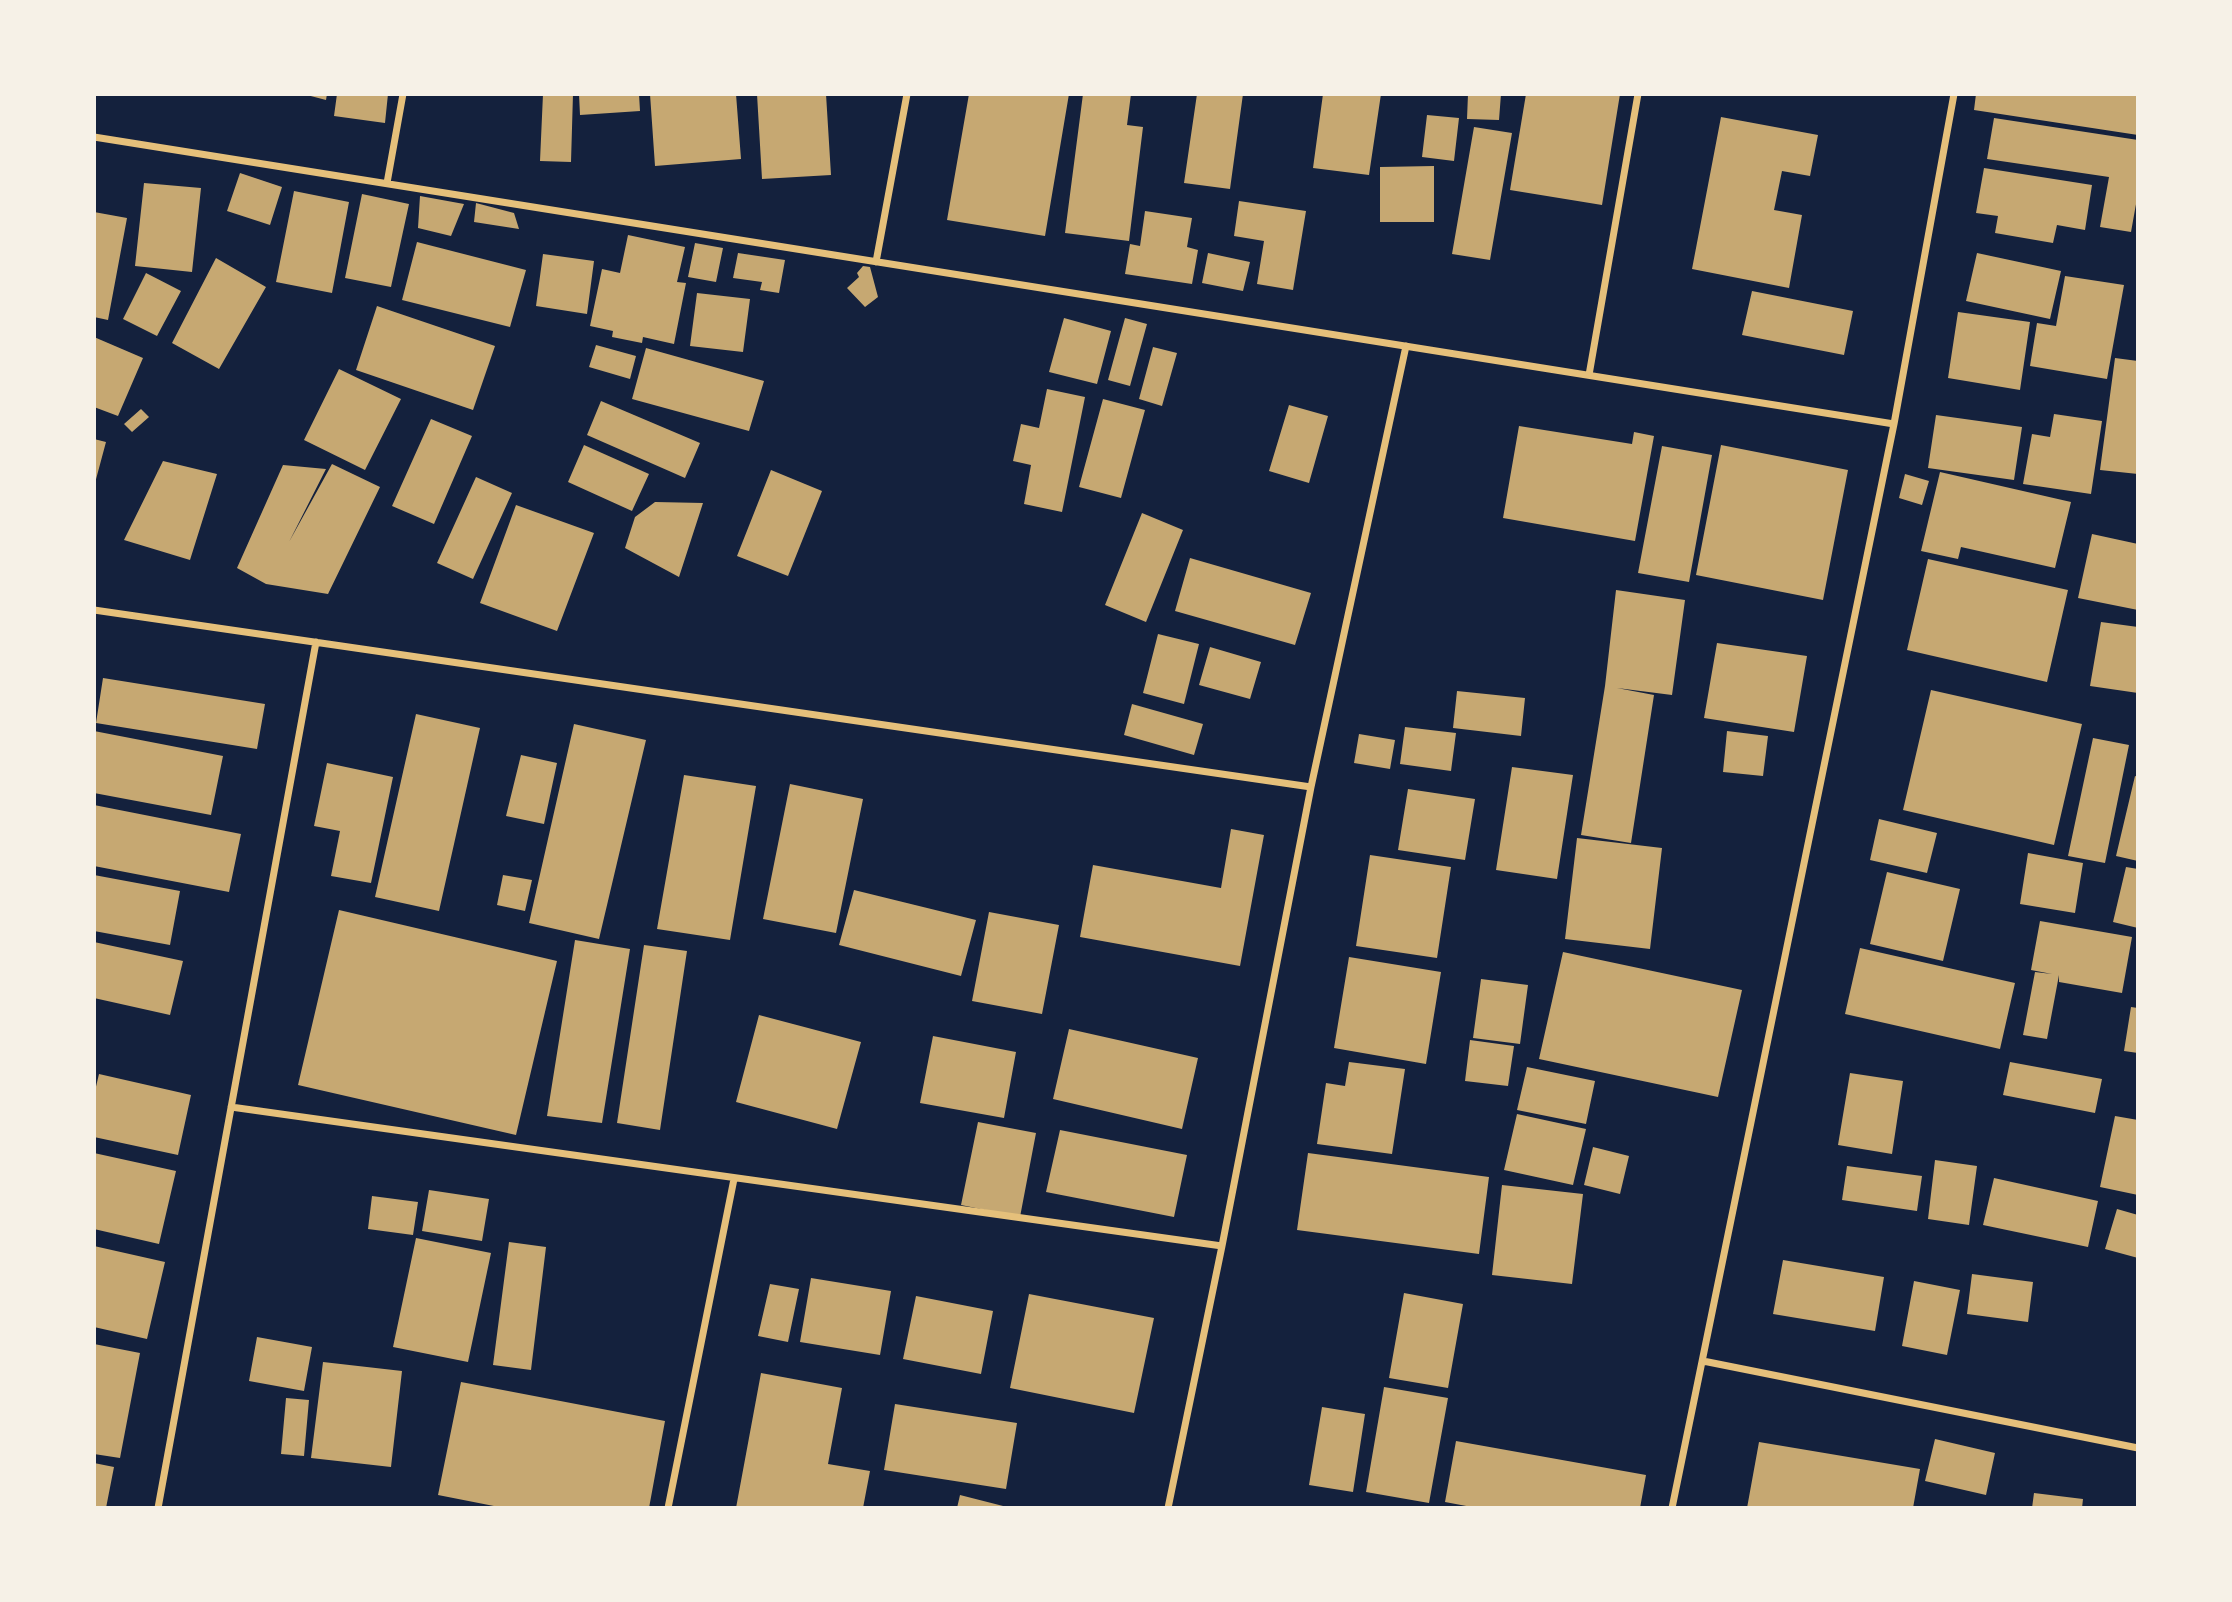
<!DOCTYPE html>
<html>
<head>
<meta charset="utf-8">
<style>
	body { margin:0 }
	#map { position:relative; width:2232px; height:1602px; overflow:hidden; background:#14213d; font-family:Lato,sans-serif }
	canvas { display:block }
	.frame { position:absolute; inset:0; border:96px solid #f6f1e7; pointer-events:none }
</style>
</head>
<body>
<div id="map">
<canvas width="2232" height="1602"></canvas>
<div class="frame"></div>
</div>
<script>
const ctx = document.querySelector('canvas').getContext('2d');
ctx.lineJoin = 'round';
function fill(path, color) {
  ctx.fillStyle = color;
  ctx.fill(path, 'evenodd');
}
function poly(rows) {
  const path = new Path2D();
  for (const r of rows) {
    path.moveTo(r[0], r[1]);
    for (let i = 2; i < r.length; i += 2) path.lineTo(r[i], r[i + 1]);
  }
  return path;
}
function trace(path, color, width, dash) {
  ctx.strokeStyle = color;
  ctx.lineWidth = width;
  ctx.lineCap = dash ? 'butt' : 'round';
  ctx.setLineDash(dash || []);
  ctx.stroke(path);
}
fill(poly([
	[303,94,327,94,326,100],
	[337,94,388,94,385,123,334,116],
	[543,94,573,94,571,162,540,161],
	[579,94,639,94,640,111,580,115],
	[650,94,736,94,741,159,655,166],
	[757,94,826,94,831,175,762,179],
	[969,94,1069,94,1045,236,947,220],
	[1083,94,1131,94,1127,125,1143,127,1129,241,1065,233],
	[1197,94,1243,94,1230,189,1184,183],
	[1323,94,1381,94,1369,175,1313,168],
	[1468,94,1501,94,1499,120,1467,119],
	[1526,94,1620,94,1602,205,1510,190],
	[1976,94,2138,94,2138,135,1974,110],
	[1427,115,1459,118,1454,161,1422,157],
	[1721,117,1818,135,1810,176,1782,171,1774,210,1802,215,1789,288,1692,269],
	[1994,118,2138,140,2138,193,2131,232,2100,227,2109,177,1987,159],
	[1474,127,1512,133,1490,260,1452,254],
	[1434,166,1434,222,1380,222,1380,167],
	[1984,168,2092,185,2085,230,2057,225,2053,243,1995,233,1998,216,1976,213],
	[240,173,282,187,270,225,227,211],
	[144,183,201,188,192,272,135,266],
	[294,191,349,202,332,293,276,282],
	[362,194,409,204,391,287,345,278],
	[420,196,464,204,451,236,418,228],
	[1239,201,1306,211,1293,290,1257,284,1264,241,1234,236],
	[476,203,514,213,519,229,474,222],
	[1145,211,1192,218,1187,247,1198,250,1192,284,1125,274,1130,244,1140,246],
	[94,212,127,218,108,320,94,317],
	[628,235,685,247,677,282,686,283,674,344,643,337,642,343,612,337,613,331,590,326,602,269,620,273],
	[417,242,526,270,510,327,402,300],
	[695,243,723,248,716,282,688,277],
	[738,253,785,260,779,293,760,290,762,282,733,278],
	[1208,253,1250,262,1243,291,1202,283],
	[1977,253,2061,271,2050,319,1966,301],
	[543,254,594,261,587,314,536,306],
	[216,258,266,287,219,369,172,343],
	[863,266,870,267,878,297,865,307,847,288,859,277,857,273],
	[146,273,181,291,157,336,123,319],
	[2065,276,2124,285,2107,379,2030,366,2037,323,2056,326],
	[1752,291,1853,311,1844,355,1742,335],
	[697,293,750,299,743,352,690,346],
	[377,306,495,346,473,410,356,370],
	[1958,312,2030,322,2020,390,1948,378],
	[1064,318,1111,331,1097,384,1049,372],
	[1125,318,1147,324,1130,386,1108,380],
	[94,337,143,358,118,416,94,407],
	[596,345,636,356,630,379,589,367],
	[1153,347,1177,353,1162,406,1139,399],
	[646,348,764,381,749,431,632,399],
	[2115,358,2138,361,2138,474,2100,470],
	[339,369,401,399,365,470,304,440],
	[1047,389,1085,397,1062,512,1024,504,1031,465,1013,461,1021,424,1039,428],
	[1103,399,1145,410,1121,498,1079,487],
	[601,401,700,443,685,478,587,435],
	[1289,405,1328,416,1309,483,1269,471],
	[141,409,149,417,132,432,124,424],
	[2054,414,2102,421,2091,494,2023,484,2032,434,2050,437],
	[1936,415,2022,427,2014,480,1928,468],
	[431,419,472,436,434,524,392,506],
	[1519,426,1632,444,1634,432,1654,436,1635,541,1503,518],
	[94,439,106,442,95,483,94,483],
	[584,445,649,474,632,511,568,482],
	[1721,445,1848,470,1823,600,1696,575],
	[1662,446,1712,455,1689,582,1638,573],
	[163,461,217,474,190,560,124,540],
	[332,464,380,487,328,594,266,584,237,568,283,465,326,469,289,542],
	[771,470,822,491,788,576,737,556],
	[1940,472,2071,502,2055,568,1961,547,1958,559,1921,551],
	[1905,474,1929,481,1922,505,1899,498],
	[476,477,512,493,473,579,437,563],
	[655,502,703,503,679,577,625,548,635,517],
	[516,505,594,533,557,631,480,603],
	[1142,513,1183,530,1146,622,1105,605],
	[2092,534,2138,544,2138,610,2078,598],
	[1190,558,1311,593,1295,645,1175,611],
	[1928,559,2068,590,2047,682,1907,650],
	[1616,590,1685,600,1672,695,1617,688,1654,695,1631,843,1581,835,1605,686],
	[2101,622,2138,627,2138,693,2090,686],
	[1158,634,1199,644,1184,704,1143,693],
	[1717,643,1807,656,1794,732,1704,718],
	[1210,647,1261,662,1250,699,1199,685],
	[103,678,265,704,257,749,96,723],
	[1931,690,2082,724,2054,845,1903,810],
	[1457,691,1525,698,1521,736,1453,728],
	[1132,704,1203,724,1194,755,1124,735],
	[416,714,480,728,439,911,375,897],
	[574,724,646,740,599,939,529,923],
	[1405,727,1456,733,1451,771,1400,764],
	[94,731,223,756,211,815,94,793],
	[1727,731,1768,736,1763,776,1723,772],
	[1359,734,1395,740,1390,769,1354,763],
	[2093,738,2129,745,2105,863,2068,856],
	[521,755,557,763,544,824,506,816],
	[327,763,393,777,371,883,331,876,340,831,314,826],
	[1512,767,1573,775,1557,879,1496,870],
	[684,775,756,786,730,940,657,929],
	[2135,776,2138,777,2138,861,2116,856],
	[790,784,863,799,836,933,763,919],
	[1408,789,1475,799,1465,860,1398,850],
	[94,805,241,834,229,892,94,866],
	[1879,819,1937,833,1927,873,1870,860],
	[1231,829,1264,835,1240,966,1080,937,1093,865,1221,888],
	[1577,838,1662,848,1650,949,1565,939],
	[2028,853,2083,863,2075,913,2020,904],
	[1370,855,1451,867,1437,958,1356,946],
	[2126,867,2138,869,2138,928,2113,922],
	[1887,872,1960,889,1943,961,1870,944],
	[94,875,180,891,170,945,94,931],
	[503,875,532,880,525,911,497,905],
	[854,890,976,920,961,976,839,945],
	[339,910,557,961,516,1135,298,1085],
	[989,912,1059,925,1042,1014,972,1001],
	[2040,921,2132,937,2122,993,2059,982,2059,975,2047,1039,2023,1035,2035,972,2052,974,2031,970],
	[575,940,630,949,602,1123,547,1116],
	[94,942,183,961,170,1015,94,998],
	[644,945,687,951,660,1130,617,1123],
	[1860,948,2015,983,2000,1049,1845,1014],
	[1563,952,1742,990,1718,1097,1539,1059],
	[1349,957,1441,972,1426,1064,1334,1048],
	[1481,979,1528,985,1520,1044,1473,1038],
	[2131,1007,2138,1008,2138,1053,2124,1051],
	[759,1015,861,1042,837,1129,736,1102],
	[1069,1029,1198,1058,1182,1129,1053,1099],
	[933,1036,1016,1052,1004,1118,920,1103],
	[1470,1040,1514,1046,1508,1086,1465,1081],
	[1349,1062,1405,1069,1392,1154,1317,1144,1326,1083,1345,1086],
	[2010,1062,2102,1079,2095,1113,2003,1095],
	[1527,1067,1595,1081,1586,1124,1517,1110],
	[1850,1073,1903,1081,1892,1154,1838,1145],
	[99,1074,191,1095,178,1155,94,1137,94,1095],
	[1517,1114,1586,1129,1573,1185,1504,1170],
	[2115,1116,2138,1120,2138,1195,2100,1187],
	[978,1122,1036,1133,1020,1217,961,1205],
	[1060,1130,1187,1155,1174,1217,1046,1192],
	[1593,1147,1629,1156,1620,1194,1584,1185],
	[94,1153,176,1171,159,1244,94,1229],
	[1308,1153,1489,1177,1479,1254,1297,1230],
	[1935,1160,1977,1166,1969,1225,1928,1219],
	[1847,1166,1922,1176,1917,1211,1842,1200],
	[1994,1178,2098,1201,2088,1247,1983,1225],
	[1502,1185,1583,1194,1572,1284,1492,1275],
	[429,1190,489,1199,482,1241,422,1231],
	[372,1196,418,1202,413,1235,368,1229],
	[2117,1209,2138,1215,2138,1258,2105,1249],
	[416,1238,491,1253,468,1362,393,1347],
	[509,1242,546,1247,531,1370,493,1365],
	[94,1246,165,1262,147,1339,94,1327],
	[1783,1260,1884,1277,1875,1331,1773,1314],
	[1972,1274,2033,1282,2028,1322,1967,1314],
	[811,1278,891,1291,880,1355,800,1342],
	[1914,1281,1960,1290,1947,1355,1902,1346],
	[770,1284,799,1289,788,1342,758,1336],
	[1404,1293,1463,1304,1448,1388,1389,1378],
	[1029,1294,1154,1318,1134,1413,1010,1388],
	[916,1296,993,1311,981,1374,903,1359],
	[257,1337,312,1347,304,1391,249,1381],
	[94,1344,140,1353,120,1458,94,1454],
	[323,1362,402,1371,391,1467,311,1458],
	[761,1373,842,1388,828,1464,870,1471,863,1508,736,1508],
	[461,1382,665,1421,649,1508,504,1508,438,1495],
	[1384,1387,1448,1398,1429,1503,1366,1492],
	[286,1398,309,1400,304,1456,281,1454],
	[895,1404,1017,1423,1006,1489,884,1470],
	[1322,1407,1365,1414,1353,1492,1309,1485],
	[1935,1439,1995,1453,1986,1495,1925,1481],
	[1456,1441,1646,1475,1640,1508,1477,1508,1445,1502],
	[1759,1442,1920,1469,1913,1508,1747,1508],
	[94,1463,114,1467,106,1508,94,1508],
	[2034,1493,2083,1499,2082,1508,2032,1508],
	[960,1495,1007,1507,1006,1508,957,1508]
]), '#c6a872');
trace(poly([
	[94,137,1894,424],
	[387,183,403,94],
	[876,262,907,94],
	[1589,375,1638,94],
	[94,610,1311,787],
	[231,1107,1222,1246],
	[1703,1361,2138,1448],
	[158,1508,316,642],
	[668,1508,734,1179],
	[1168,1508,1222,1246,1311,787,1406,346],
	[1672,1508,1894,424,1954,94]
]), '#e5c07b', 7);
</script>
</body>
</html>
